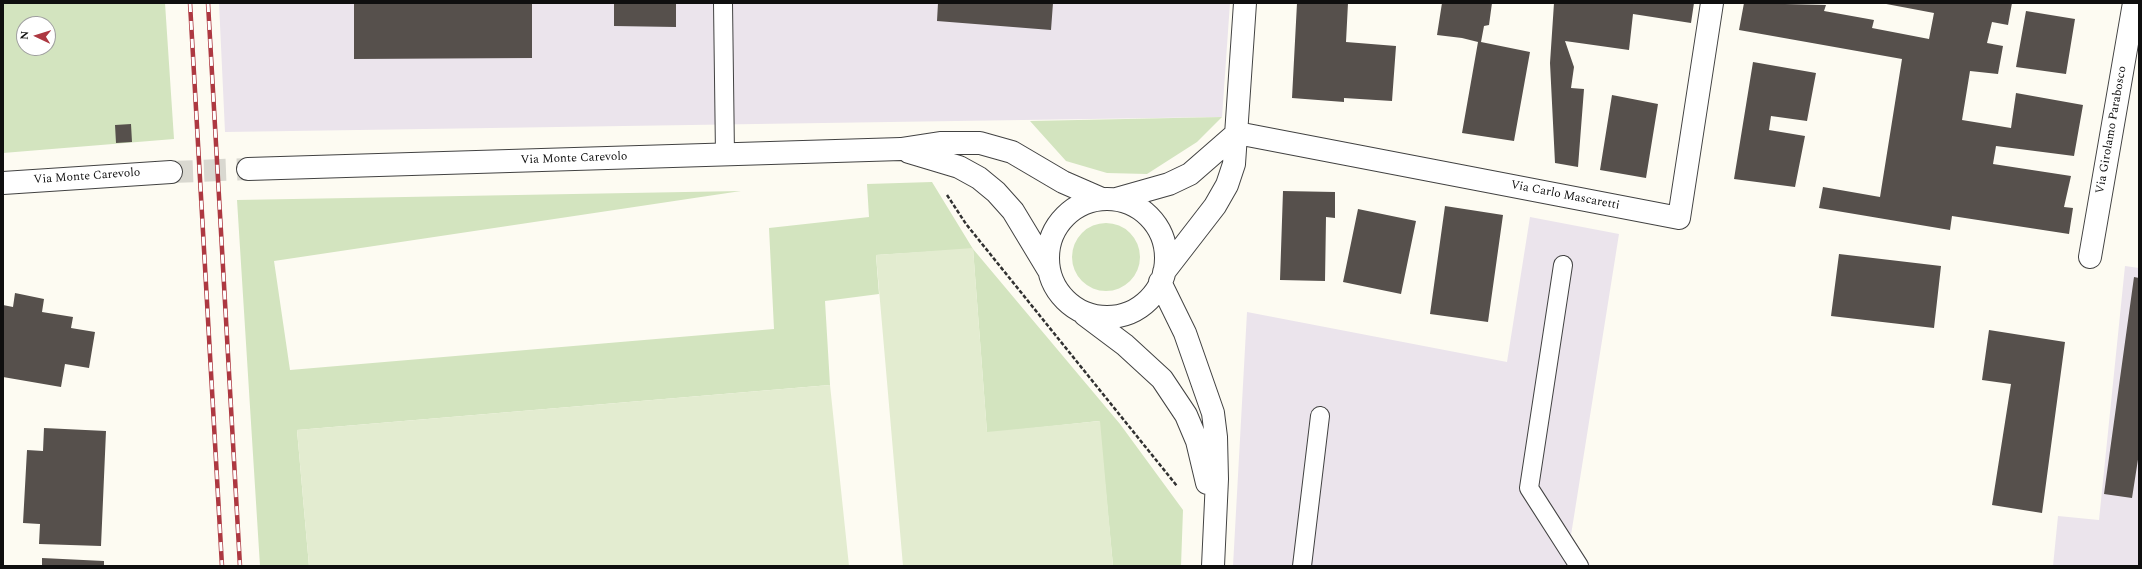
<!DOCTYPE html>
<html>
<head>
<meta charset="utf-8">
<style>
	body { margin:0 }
	#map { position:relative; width:2142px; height:569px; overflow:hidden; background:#fdfbf2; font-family:Spectral,serif }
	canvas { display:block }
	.frame { position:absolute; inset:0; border:4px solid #0f0f0f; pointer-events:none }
	.north { position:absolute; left:16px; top:16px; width:40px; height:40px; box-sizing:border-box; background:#fff; border:1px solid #9f9f9f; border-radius:50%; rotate:274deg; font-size:11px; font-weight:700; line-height:16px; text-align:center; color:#0f0f0f }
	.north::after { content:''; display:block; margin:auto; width:14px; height:18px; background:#ad3841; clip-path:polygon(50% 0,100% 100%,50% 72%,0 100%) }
</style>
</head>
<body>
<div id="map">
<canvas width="2142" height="569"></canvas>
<div class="frame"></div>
<div class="north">N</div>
</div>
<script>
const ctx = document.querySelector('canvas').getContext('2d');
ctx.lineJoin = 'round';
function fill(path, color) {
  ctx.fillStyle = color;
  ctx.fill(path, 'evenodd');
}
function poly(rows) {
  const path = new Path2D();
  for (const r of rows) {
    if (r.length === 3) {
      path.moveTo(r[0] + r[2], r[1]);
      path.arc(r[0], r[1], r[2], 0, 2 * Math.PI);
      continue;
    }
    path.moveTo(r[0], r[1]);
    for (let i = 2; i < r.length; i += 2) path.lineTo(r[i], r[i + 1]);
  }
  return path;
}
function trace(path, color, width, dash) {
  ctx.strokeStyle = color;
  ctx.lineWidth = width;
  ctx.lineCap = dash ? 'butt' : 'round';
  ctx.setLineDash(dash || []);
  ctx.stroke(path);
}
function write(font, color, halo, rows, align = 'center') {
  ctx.font = font + ' Spectral,serif';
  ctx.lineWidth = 4;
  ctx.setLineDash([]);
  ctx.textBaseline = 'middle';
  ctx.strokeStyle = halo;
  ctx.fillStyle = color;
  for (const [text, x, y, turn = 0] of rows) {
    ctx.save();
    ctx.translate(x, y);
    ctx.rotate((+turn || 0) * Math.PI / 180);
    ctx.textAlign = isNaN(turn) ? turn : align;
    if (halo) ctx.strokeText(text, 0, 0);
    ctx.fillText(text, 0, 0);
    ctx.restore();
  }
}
fill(poly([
	[219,3,1230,3,1222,117,225,132],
	[1530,217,1619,234,1571,535,1591,566,1233,566,1247,312,1507,362],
	[2125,266,2139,268,2139,566,2053,566,2058,516,2099,520]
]), '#ebe4ec');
fill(poly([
	[3,3,165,3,174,139,3,153],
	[24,24,48,24,48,48,24,48],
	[1222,117,1197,142,1147,174,1107,173,1066,161,1030,121],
	[932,182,973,249,1120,424,1183,510,1181,566,1113,566,1099,421,987,433,973,249,876,255,879,294,825,301,830,385,297,430,309,566,260,566,237,200,741,191,274,261,290,370,774,329,769,228,869,217,867,184],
	[1106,257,34]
]), '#d3e4bf');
fill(poly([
	[973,248,987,432,1100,421,1113,566,903,566,876,255],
	[830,385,849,566,309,566,297,430]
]), '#e3ecd0');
fill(poly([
	[354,3,532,3,532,58,354,59],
	[614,3,676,3,676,27,614,26],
	[938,3,1053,3,1051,30,937,21],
	[1297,3,1348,3,1346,42,1396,46,1392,101,1344,98,1344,102,1292,98],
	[1442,3,1492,3,1489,25,1484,26,1481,42,1530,52,1514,141,1462,133,1478,42,1462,38,1437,35],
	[1554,3,1694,3,1691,23,1633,14,1629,50,1565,41,1574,67,1571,88,1584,89,1578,167,1555,163,1550,63],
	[1744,3,1826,5,1824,11,1874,20,1872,28,1929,39,1934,13,1881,3,2012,3,2008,25,1992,22,1987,43,2003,46,1998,74,1970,71,1962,120,2011,128,2016,93,2083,105,2074,156,1996,146,1993,164,2071,176,2064,207,2073,208,2069,234,1952,216,1950,230,1819,208,1823,187,1880,197,1902,59,1739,30],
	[2026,11,2075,19,2066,74,2016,67],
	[1753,62,1816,73,1807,121,1771,116,1769,130,1805,136,1795,187,1734,179],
	[1612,95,1658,104,1646,178,1600,170],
	[131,124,132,142,116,143,115,125],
	[1283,191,1335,192,1335,218,1326,217,1325,281,1280,280],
	[1445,206,1503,215,1488,322,1430,314],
	[1358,209,1416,221,1401,294,1343,282],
	[1839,254,1941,266,1934,328,1831,316],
	[2134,277,2139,278,2139,453,2132,498,2104,494],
	[15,293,44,299,42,312,73,317,71,328,95,332,89,368,65,364,61,387,3,377,3,305,13,307],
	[1989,330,2065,342,2042,513,1992,505,2011,384,1982,380],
	[44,428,106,431,101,546,39,544,40,524,23,523,27,450,43,451],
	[42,558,104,561,104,566,42,566]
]), '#56504c');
trace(poly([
	[171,172,248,169]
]), '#d9d8d0', 22, [22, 11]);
const service = poly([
	[723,3,725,155],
	[1563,265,1529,488,1579,566],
	[1302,566,1320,416]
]);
const minor = poly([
	[1237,133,1679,218,1712,3],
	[909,152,959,167,979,178,996,192,1013,211,1048,269],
	[248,169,901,149,940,143,980,143,1012,152,1063,182,1102,199],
	[3,183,171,172],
	[1107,258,59],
	[1116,199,1169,184,1190,174,1237,133],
	[2090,257,2134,3],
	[1164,272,1215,206,1227,185,1234,164,1245,3],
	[1160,282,1185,333,1213,413,1216,437,1217,479,1213,566],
	[1085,315,1125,345,1162,379,1186,415,1197,441,1207,483]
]);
trace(service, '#424242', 20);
trace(minor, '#424242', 24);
trace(poly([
	[947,195,966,224,1177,486]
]), '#313131', 2.5, [4, 2]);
trace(service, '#fff', 18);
trace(minor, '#fff', 22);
const rail = poly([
	[190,3,222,566],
	[208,3,240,566]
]);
trace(rail, '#ad3841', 4.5);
trace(rail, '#fff', 3, [9]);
write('12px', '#0f0f0f', '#fff', [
	["Via Girolamo Parabosco",2112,130,-80],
	["Via Monte Carevolo",574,159,-2],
	["Via Monte Carevolo",87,177,-4],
	["Via Carlo Mascaretti",1565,196,11]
]);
</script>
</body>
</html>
